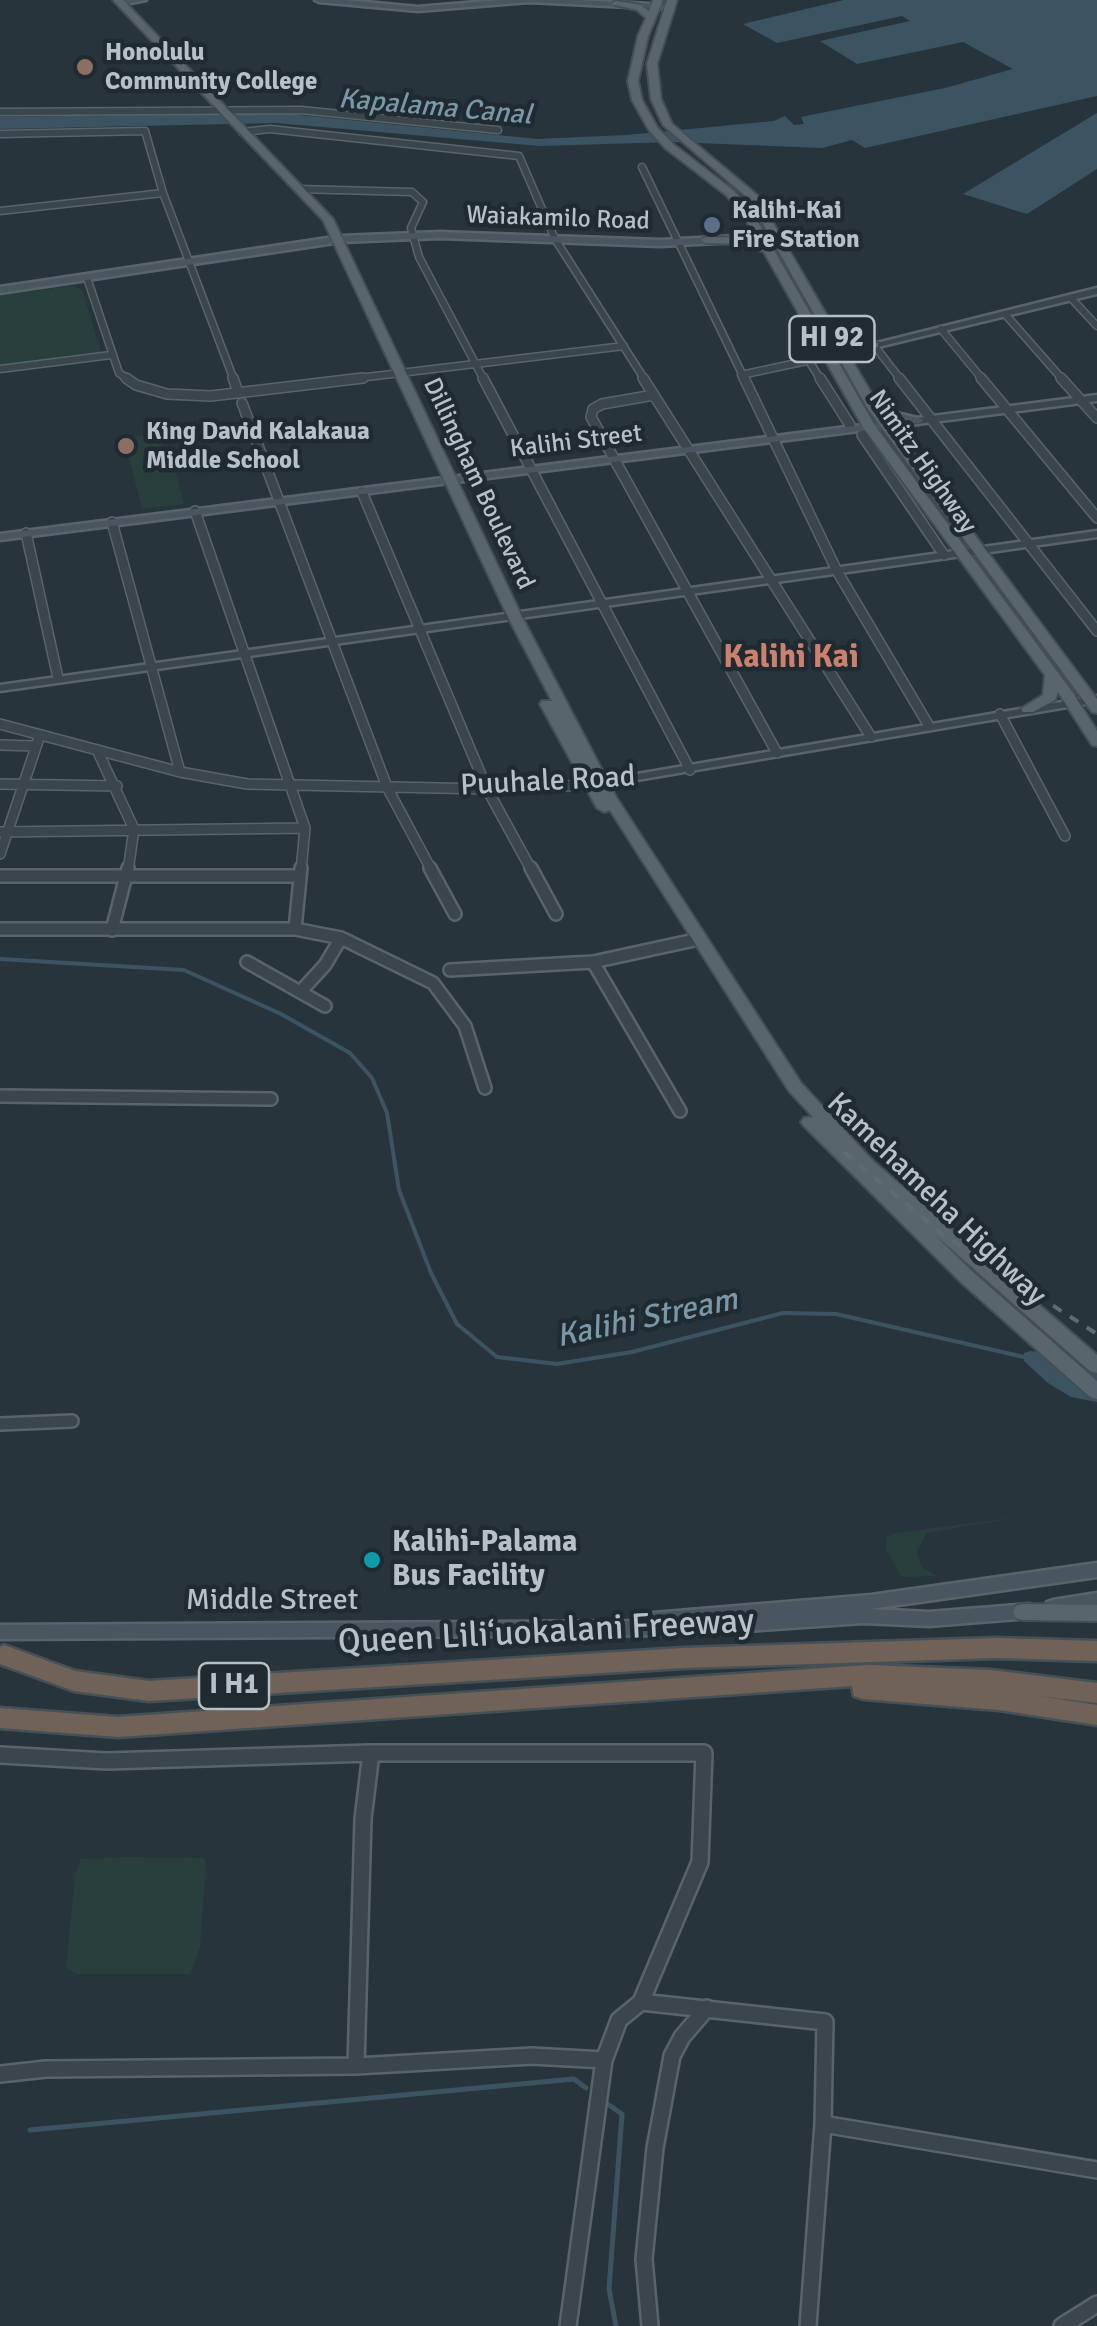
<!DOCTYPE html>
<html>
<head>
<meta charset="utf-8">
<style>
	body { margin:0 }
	canvas { display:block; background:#27343c }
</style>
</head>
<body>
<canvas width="1097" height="2326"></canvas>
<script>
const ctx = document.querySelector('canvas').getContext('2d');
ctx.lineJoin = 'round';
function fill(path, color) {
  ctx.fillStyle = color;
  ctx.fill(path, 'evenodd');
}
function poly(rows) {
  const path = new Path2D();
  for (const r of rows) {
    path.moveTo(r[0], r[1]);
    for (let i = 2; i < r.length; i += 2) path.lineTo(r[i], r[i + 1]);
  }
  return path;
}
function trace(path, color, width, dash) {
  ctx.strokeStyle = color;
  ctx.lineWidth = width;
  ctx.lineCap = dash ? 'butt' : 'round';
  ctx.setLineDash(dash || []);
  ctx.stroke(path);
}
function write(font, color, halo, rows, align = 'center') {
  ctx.font = font + ' Signika,sans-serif';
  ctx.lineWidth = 9;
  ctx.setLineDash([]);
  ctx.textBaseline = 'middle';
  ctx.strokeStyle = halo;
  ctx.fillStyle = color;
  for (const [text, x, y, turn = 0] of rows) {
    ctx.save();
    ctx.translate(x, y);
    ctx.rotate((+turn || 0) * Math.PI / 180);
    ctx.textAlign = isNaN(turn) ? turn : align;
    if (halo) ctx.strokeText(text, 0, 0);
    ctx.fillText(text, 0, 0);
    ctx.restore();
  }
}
fill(poly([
	[71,286,82,289,101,352,0,366,0,296],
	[152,435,155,444,162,443,170,467,174,467,184,504,142,509,124,438],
	[1019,1517,926,1533,917,1553,922,1567,937,1576,902,1577,886,1551,887,1537,896,1533],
	[127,1857,203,1858,206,1861,200,1948,190,1974,77,1974,66,1968,75,1875,81,1859]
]), '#293f3b');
fill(poly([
	[844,0,1097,0,1097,96,865,148,852,140,822,148,673,142,540,146,276,123,0,129,0,117,280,113,537,139,627,135,774,121,785,116,794,125,804,124,801,117,945,88,1013,69,963,42,857,64,820,41,910,21,902,16,777,43,743,24],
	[1097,113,1097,169,1027,214,963,194],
	[1031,1351,1097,1361,1097,1402,1071,1397,1048,1383,1024,1361,1024,1353]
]), '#3c5461');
trace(poly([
	[0,959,184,970,281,1014,350,1053,372,1078,387,1113,399,1190,431,1273,457,1324,497,1357,557,1364,632,1352,783,1313,836,1314,1024,1357]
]), '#3c5461', 4);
trace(poly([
	[606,2103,622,2114,609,2289,616,2326],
	[30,2130,574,2079,586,2088]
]), '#3c5461', 5);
const minorFar3 = poly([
	[0,112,301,110,498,130],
	[242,132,270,129,519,156,555,239,645,380],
	[0,134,145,131,163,193,234,380],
	[642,167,745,380],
	[298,189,412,192,423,202,411,228,419,257,484,380],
	[0,211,163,193],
	[87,278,119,373,129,380],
	[1071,298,1097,326],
	[1005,314,1063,380],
	[941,329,983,380],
	[874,345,901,380],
	[809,361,821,380],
	[0,369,111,355],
	[741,375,825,357],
	[342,380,624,346]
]);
const minorFar2 = poly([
	[126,378,136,385,167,394,211,396,363,378],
	[233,378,238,392],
	[483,378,690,770],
	[643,378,871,737],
	[744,378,837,571,929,726],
	[820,378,850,425],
	[899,378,1097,631],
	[981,378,1097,518],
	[1061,378,1097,418],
	[654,395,602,404,593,409,591,417,777,753],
	[242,403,387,787,432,871],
	[862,435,944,555],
	[362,492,487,789,532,871],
	[195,511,305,828,301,871],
	[112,522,180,772],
	[26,533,58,678],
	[1000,714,1065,836],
	[0,724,180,772,247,784,487,789,588,785],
	[0,745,36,746],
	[98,752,134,829,128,871],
	[0,784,117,786],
	[0,832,305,828],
	[0,854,40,735]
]);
const minorFar1 = poly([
	[430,868,455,914],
	[531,868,556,914],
	[0,876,299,876],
	[0,929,295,929,341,938,433,983,465,1026,485,1088],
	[295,929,301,868],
	[112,930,128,868],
	[247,962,325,1006],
	[593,962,680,1111],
	[450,970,593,962,699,939],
	[302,990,325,965,341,938],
	[0,1096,271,1099],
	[0,1424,72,1421]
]);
const minor = poly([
	[371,1753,704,1753,700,1862,641,2002,619,2020,604,2060,568,2326],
	[0,1755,107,1761,371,1753,363,1819,356,2066,46,2069,0,2074],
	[641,2002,825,2022,823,2124,808,2326],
	[356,2066,532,2056,604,2060],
	[823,2124,1097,2170],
	[650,2326,644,2259,655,2148,672,2056,682,2037,707,2008],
	[1062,2326,1097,2304]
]);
const tertiary = poly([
	[1097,288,1097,294,874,348,869,345,1097,288],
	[1097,395,1097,401,886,428,881,425,886,422,1097,395],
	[1097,531,1097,537,0,691,0,685,1097,531],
	[1097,696,1097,702,590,788,584,785,590,782,1097,696]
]);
const secondary = poly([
	[146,0,121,5,117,3,125,0,146,0],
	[315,0,345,0,418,7,500,0,576,0,669,5,673,7,669,9,529,2,418,11,319,2,315,0],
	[440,232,660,240,775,234,780,237,775,240,660,246,440,238,341,242,0,293,0,287,341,236,440,232],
	[879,409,922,419,923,421,918,424,875,414,875,410,879,409],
	[886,422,890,423,890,427,0,540,0,534,886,422],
	[1097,1563,1097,1577,870,1609,929,1612,1030,1604,1036,1606,1039,1611,1036,1616,1030,1618,929,1626,863,1623,687,1635,0,1639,0,1625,645,1621,647,1615,653,1613,871,1595,1097,1563],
	[1097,1593,1097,1607,1053,1614,1047,1612,1044,1607,1047,1602,1053,1600,1097,1593]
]);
const primary = poly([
	[113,0,123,0,333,219,522,617,616,797,801,1083,873,1161,1097,1355,1097,1373,1090,1371,933,1233,975,1274,1097,1381,1097,1399,1090,1397,963,1284,804,1126,801,1122,804,1118,813,1117,789,1091,610,810,604,812,597,808,540,704,542,701,552,701,508,617,323,220,113,0],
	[653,0,663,0,648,36,638,81,642,100,657,127,673,144,734,191,751,210,875,426,1073,693,1097,731,1097,746,1092,745,1058,692,1055,700,1033,712,1023,712,1021,709,1043,695,1045,675,863,427,764,252,743,244,706,243,701,240,706,237,744,238,759,243,742,213,726,195,665,148,649,130,632,100,628,81,638,36,646,18,637,10,611,4,616,1,640,5,649,11,653,0],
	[667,0,677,0,657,64,661,99,672,124,757,195,838,335,854,342,878,343,878,347,874,348,852,349,844,347,880,408,1097,699,1097,713,1092,712,868,409,749,199,663,125,651,99,647,64,667,0],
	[1023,1604,1097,1605,1097,1621,1023,1620,1016,1618,1013,1612,1016,1606,1023,1604]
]);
const motorway = poly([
	[997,1638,1097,1641,1097,1661,997,1658,683,1668,149,1701,74,1691,0,1664,0,1647,4,1645,75,1671,149,1681,683,1648,997,1638],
	[868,1665,991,1670,1097,1683,1097,1703,1039,1696,1097,1705,1097,1725,999,1710,863,1699,854,1696,852,1686,118,1737,0,1728,0,1708,118,1717,868,1665]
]);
trace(minorFar3, '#58646a', 9);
trace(minorFar2, '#58646a', 12);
trace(minorFar1, '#58646a', 16);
trace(minor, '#58646a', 20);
trace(tertiary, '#58646a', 5);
trace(secondary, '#58646a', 5);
trace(primary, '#434f55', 4);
trace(motorway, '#455157', 5);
trace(minorFar3, '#3a464c', 6);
trace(minorFar2, '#3a464c', 9);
trace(minorFar1, '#3a464c', 11);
trace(minor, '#3a464c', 15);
fill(tertiary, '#3a464c');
fill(secondary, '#49565f');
fill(primary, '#58656c');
fill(motorway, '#716258');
trace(poly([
	[844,1152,942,1234,1097,1334]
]), '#5d6b73', 4, [10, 10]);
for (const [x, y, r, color] of [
	[85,67,10,"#8d6e63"],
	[712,225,10,"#5c6f8a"],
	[126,446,10,"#8d6e63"],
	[372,1560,10,"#0f9aa8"]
]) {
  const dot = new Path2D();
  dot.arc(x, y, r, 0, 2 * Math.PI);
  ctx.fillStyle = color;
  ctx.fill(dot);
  trace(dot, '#1f2b31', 4);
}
write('bold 25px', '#b6c1c7', '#1f2b31', [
	["Honolulu",105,53],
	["Community College",105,82],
	["Kalihi-Kai",732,211],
	["Fire Station",732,240],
	["King David Kalakaua",146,432],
	["Middle School",146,461]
], 'left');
write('25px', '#b6c1c7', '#1f2b31', [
	["Waiakamilo Road",558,219,2],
	["Kalihi Street",576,442,-7],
	["Nimitz Highway",922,462,55],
	["Dillingham Boulevard",478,484,65]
]);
write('italic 28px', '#7a97a8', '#1f2b31', [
	["Kapalama Canal",435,108,5]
]);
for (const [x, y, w] of [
	[832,339,85],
	[234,1686,70]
]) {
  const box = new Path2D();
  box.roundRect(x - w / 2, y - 23, w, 46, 8);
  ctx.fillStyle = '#1f2b31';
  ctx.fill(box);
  trace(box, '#b6c1c7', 2.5);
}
write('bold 28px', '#b6c1c7', null, [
	["HI 92",832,339],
	["I H1",234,1686]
]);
write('30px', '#b6c1c7', '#1f2b31', [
	["Puuhale Road",548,782,-3],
	["Kamehameha Highway",936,1200,44],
	["Middle Street",272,1601]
]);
write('bold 30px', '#b6c1c7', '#1f2b31', [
	["Kalihi-Palama",392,1543],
	["Bus Facility",392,1577]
], 'left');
write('bold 32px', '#ca816e', '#1f2b31', [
	["Kalihi Kai",791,659]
]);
write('italic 32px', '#7a97a8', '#1f2b31', [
	["Kalihi Stream",647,1319,-12]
]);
write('35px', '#b6c1c7', '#1f2b31', [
	["Queen Liliʻuokalani Freeway",546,1633,-3]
]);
</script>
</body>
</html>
